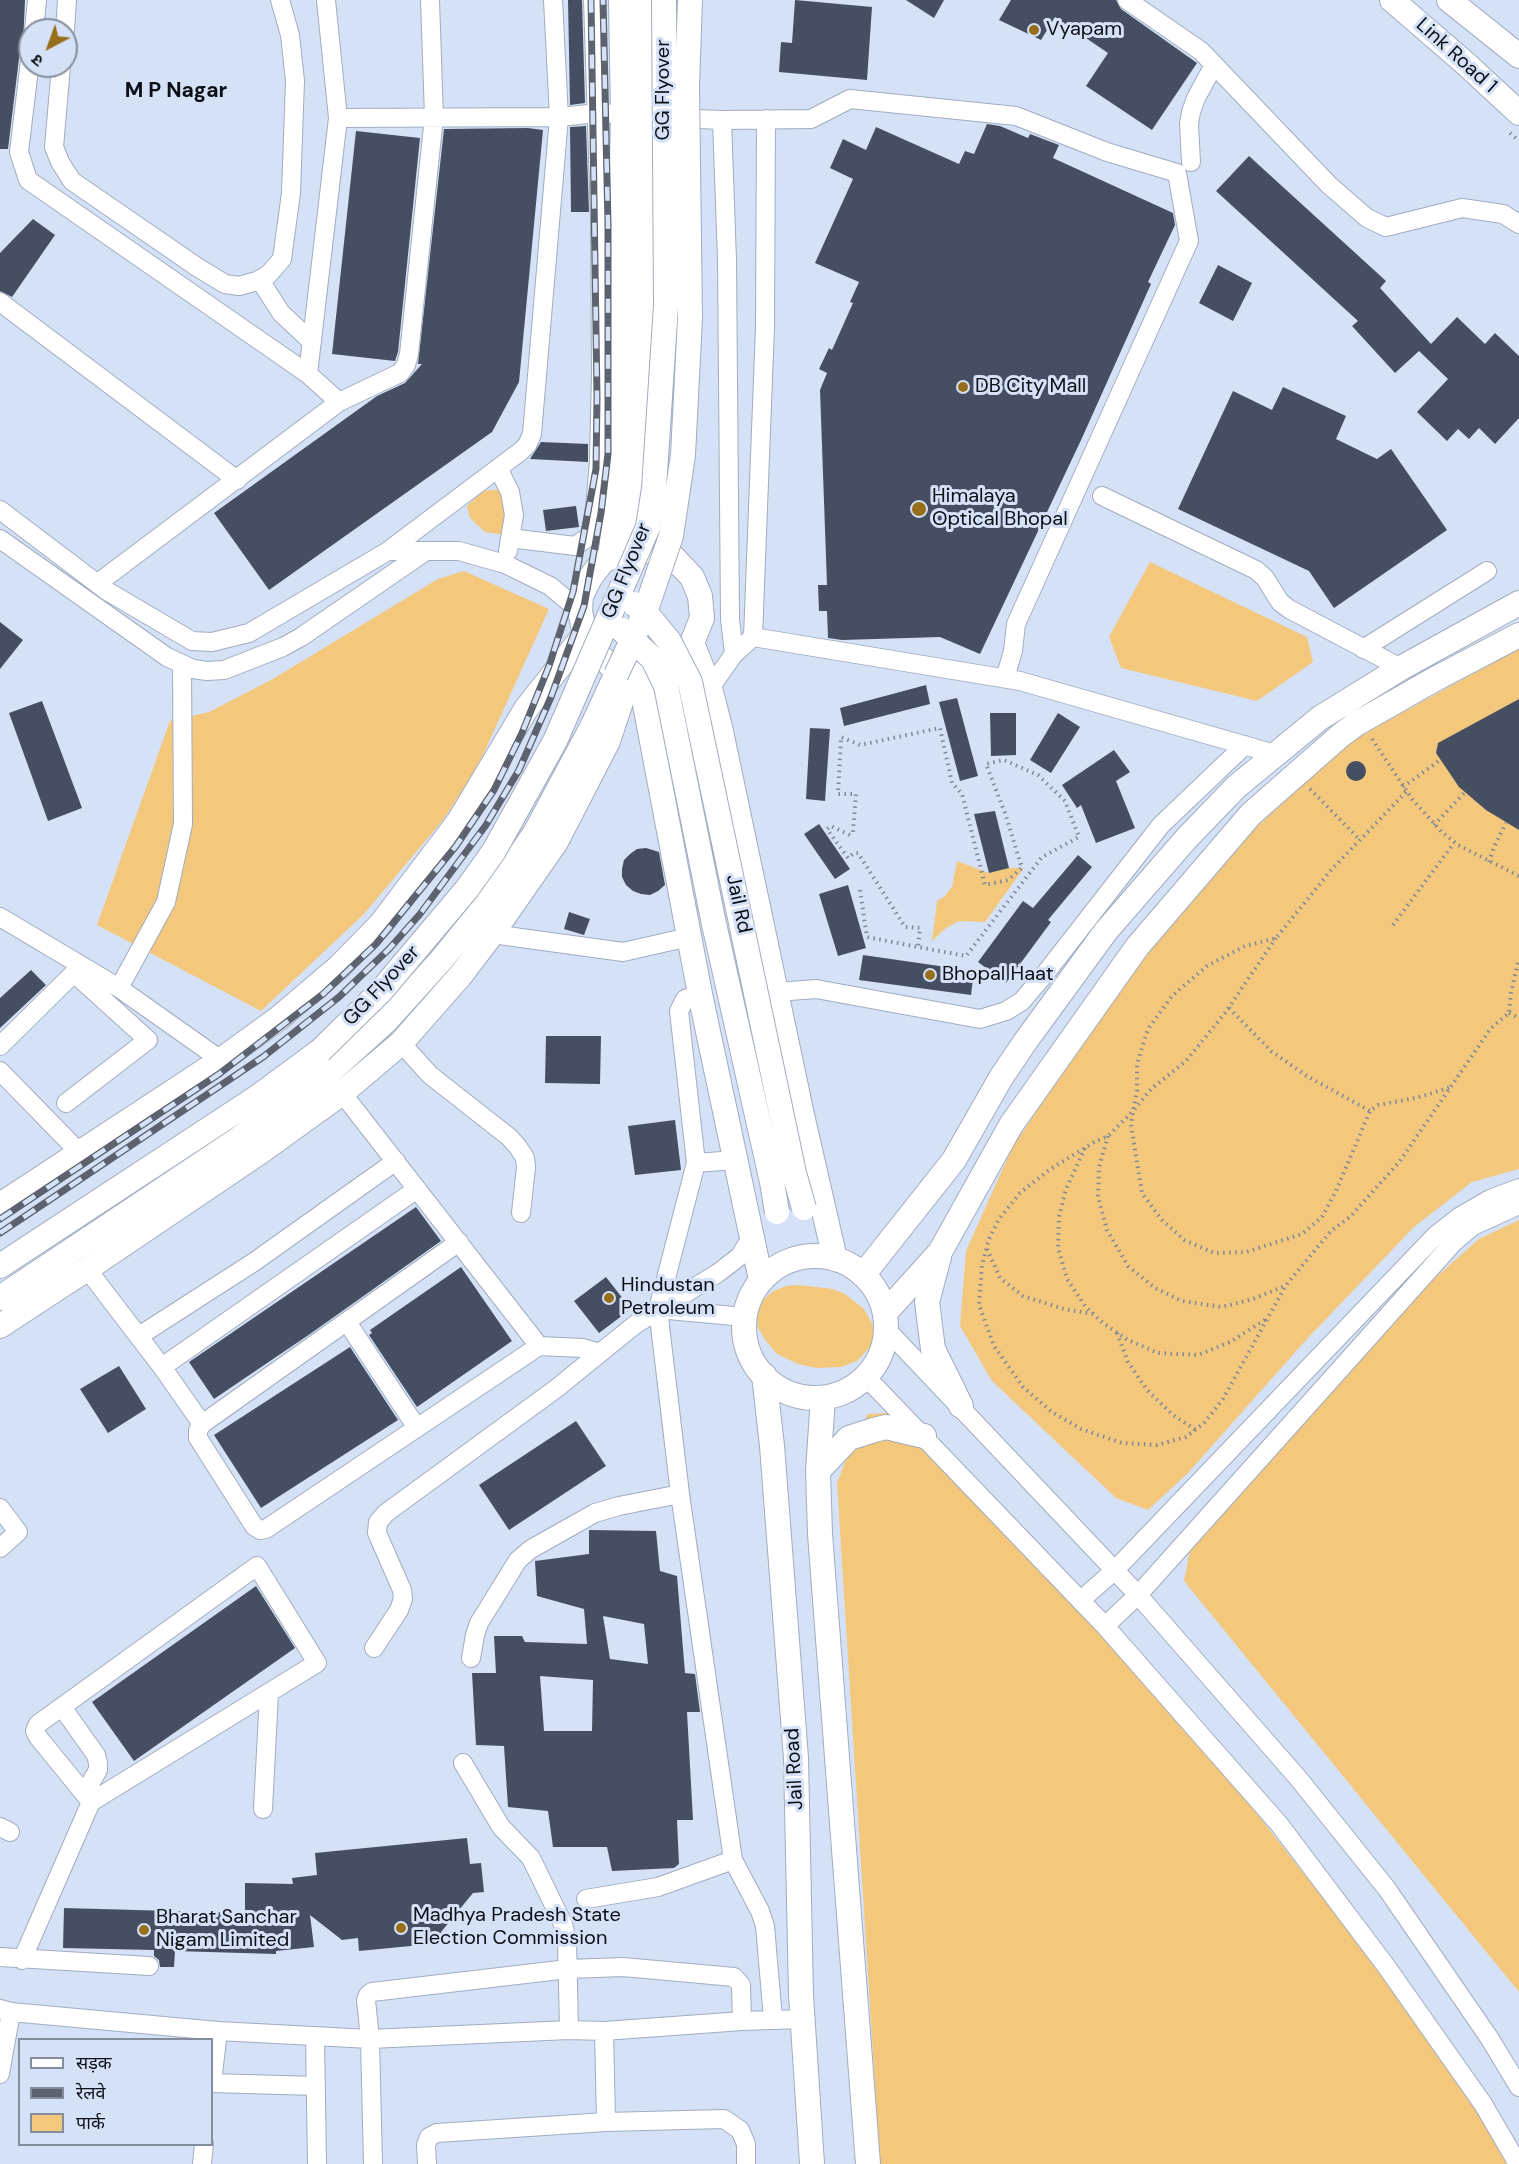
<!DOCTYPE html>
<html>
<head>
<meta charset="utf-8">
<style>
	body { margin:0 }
	#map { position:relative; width:1519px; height:2164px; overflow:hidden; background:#d5e1f6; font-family:"DM Sans","Noto Sans Devanagari",sans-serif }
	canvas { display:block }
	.legend { position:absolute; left:18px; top:2038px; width:195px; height:108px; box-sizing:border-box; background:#d5e1f6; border:2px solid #848d9c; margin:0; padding:8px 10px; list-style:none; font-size:18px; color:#0b0f16 }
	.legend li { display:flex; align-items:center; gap:12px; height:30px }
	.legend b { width:30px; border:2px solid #848d9c }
	.north { position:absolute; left:18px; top:18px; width:60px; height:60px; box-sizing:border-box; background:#d5e1f6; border:2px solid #848d9c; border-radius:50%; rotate:221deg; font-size:16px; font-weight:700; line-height:24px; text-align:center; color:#0b0f16 }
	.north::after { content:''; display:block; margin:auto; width:21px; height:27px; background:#976f1a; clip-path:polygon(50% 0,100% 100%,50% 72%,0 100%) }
</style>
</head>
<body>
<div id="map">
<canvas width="1519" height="2164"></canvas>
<ul class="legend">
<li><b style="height:8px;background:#fff"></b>सड़क</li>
<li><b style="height:8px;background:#5c636f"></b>रेलवे</li>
<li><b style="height:16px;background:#f3c87c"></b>पार्क</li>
</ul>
<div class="north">उ</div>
</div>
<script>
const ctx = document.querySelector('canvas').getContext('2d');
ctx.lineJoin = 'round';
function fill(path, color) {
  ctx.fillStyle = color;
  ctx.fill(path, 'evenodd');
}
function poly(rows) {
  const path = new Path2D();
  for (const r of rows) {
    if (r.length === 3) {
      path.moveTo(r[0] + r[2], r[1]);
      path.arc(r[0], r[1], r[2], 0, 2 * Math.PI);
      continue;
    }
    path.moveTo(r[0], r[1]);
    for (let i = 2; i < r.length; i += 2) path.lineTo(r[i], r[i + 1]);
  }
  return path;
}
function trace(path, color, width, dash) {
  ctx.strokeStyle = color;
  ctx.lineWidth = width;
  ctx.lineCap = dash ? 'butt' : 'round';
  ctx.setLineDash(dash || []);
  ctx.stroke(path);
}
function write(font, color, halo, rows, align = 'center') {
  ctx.font = font + ' "DM Sans",sans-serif';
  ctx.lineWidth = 6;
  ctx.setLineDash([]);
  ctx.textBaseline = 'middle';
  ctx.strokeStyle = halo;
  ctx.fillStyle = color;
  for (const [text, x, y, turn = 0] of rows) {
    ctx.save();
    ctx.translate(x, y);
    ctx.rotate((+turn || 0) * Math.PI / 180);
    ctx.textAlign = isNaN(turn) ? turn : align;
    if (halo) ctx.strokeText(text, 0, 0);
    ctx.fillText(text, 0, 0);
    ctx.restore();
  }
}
fill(poly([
	[504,489,519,537,485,532,470,518,467,506,483,491],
	[1150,562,1307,637,1313,662,1257,701,1121,668,1109,637],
	[464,571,549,609,483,755,467,783,443,820,364,914,261,1011,97,925,170,721,209,712,271,680,438,579],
	[1519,648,1519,1169,1472,1182,1414,1227,1306,1340,1188,1473,1148,1510,1116,1498,992,1381,960,1326,966,1251,1013,1146,1130,974,1241,841,1353,740],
	[957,861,989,873,1009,868,1024,868,985,922,959,921,946,928,932,941,937,901,945,896,952,887],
	[1519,1220,1519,1992,1184,1581,1193,1534,1410,1300,1479,1239],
	[799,1285,833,1289,845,1294,864,1309,872,1323,874,1334,872,1345,857,1361,841,1367,816,1368,798,1364,777,1354,766,1341,758,1328,757,1314,761,1302,772,1292,786,1286],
	[885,1413,905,1423,1142,1667,1455,2067,1510,2164,880,2164,837,1483,855,1436,868,1414]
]), '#f3c87c');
fill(poly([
	[0,0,25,0,23,43,21,42,8,149,0,149],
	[568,0,582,0,585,103,570,105],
	[795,0,872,7,867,80,779,72,781,42,792,43],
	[906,0,944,0,934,18],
	[1011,0,1116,0,1121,9,1197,63,1152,130,1086,86,1108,53,1055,17,1041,40,999,20],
	[987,124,1000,126,1028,138,1030,134,1059,145,1053,158,1173,213,1175,225,1148,282,1151,284,1082,438,980,654,940,637,842,640,828,638,827,611,819,611,818,585,827,585,820,390,827,373,819,369,829,348,832,350,853,303,850,302,859,282,815,263,853,179,830,168,843,139,866,150,876,127,959,164,965,151,974,154],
	[586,126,589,212,571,212,570,127],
	[528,128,543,130,519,382,492,432,269,590,214,513,377,396,405,383,422,364,418,364,444,129],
	[356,131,420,138,398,352,395,361,332,354],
	[1249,156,1386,281,1380,288,1431,344,1457,317,1485,344,1495,333,1519,356,1519,418,1495,444,1479,428,1469,439,1458,429,1447,441,1417,412,1448,379,1419,351,1395,373,1352,326,1358,321,1216,191],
	[33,219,55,235,12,297,0,291,0,253],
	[1218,265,1252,283,1233,321,1199,303],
	[1283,387,1346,416,1336,439,1377,459,1391,449,1447,530,1334,608,1309,571,1178,509,1233,391,1272,410],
	[541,442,588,444,588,462,530,459],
	[576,506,579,527,546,531,543,510],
	[0,622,23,640,0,669],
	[926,685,930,704,844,726,840,708],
	[957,698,978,776,960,781,939,702],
	[1519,699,1519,830,1486,810,1459,787,1436,753,1438,743],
	[42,701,82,808,48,821,9,713],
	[990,713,1016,713,1016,755,991,756],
	[1058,713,1080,727,1051,773,1030,760],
	[810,728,830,729,825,801,806,799],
	[1114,750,1130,772,1116,781,1135,828,1096,843,1081,805,1077,808,1062,785],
	[1356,771,10],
	[995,811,1009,868,989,873,974,814],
	[819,824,850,869,835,879,804,834],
	[646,848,659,852,665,885,658,891,650,895,641,894,633,891,626,885,622,877,622,869,624,860,630,854,637,849],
	[1078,855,1092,867,1048,920,1051,922,1006,983,978,962,1023,901,1033,908],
	[848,885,866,948,838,956,819,894],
	[569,912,590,919,584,935,564,929],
	[863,955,974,971,971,995,859,980],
	[31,970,46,985,0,1028,0,998],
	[546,1036,601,1036,600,1084,545,1083],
	[675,1120,681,1170,635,1175,628,1126],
	[416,1207,441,1241,310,1334,214,1399,189,1362],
	[461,1267,512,1341,417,1407,369,1335,372,1333,370,1330],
	[606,1277,631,1309,599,1333,574,1301],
	[350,1347,398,1420,261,1508,214,1435],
	[119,1366,146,1409,108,1433,80,1389],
	[576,1421,606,1466,509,1530,479,1485],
	[589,1530,656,1531,660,1571,677,1576,685,1673,695,1674,700,1712,687,1712,693,1820,677,1820,679,1864,674,1868,612,1871,607,1847,553,1847,548,1811,508,1807,504,1746,476,1745,472,1673,496,1673,494,1636,522,1636,525,1642,587,1644,584,1609,537,1596,535,1561,589,1554],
	[603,1616,644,1624,648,1664,610,1659],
	[540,1676,593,1680,592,1731,544,1731],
	[256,1586,295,1648,134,1761,92,1702],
	[467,1838,470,1864,481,1863,484,1892,473,1893,441,1932,442,1943,359,1951,358,1938,342,1940,310,1915,314,1947,276,1951,276,1954,175,1951,174,1967,160,1967,159,1960,154,1956,154,1950,63,1948,64,1908,245,1913,245,1883,293,1884,292,1878,317,1875,315,1853]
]), '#464f61');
const minor = poly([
	[1127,0,1201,51,1329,185,1367,218,1386,227,1462,208,1503,214,1519,224],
	[34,30,37,0],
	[65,30,67,0],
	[30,61,19,152,28,180,308,374,339,402,98,583],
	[61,66,54,147,60,162,72,181,197,267,225,284,239,286,257,281,268,275,282,259,291,193,295,81,290,35,280,0],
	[338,118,559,117,598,113,635,115],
	[674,118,722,120,811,119,850,99,1016,116,1107,152,1177,173,1189,241,1016,624,1013,651,1005,678],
	[722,120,727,260,730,619,734,654],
	[1191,162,1189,124,1191,112,1196,98,1214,65],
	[260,280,281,313,312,342],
	[0,302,237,480],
	[308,374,338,118,326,0],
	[339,402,400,373,406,365,409,354,434,117,430,0],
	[498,468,510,492,514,515,508,551],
	[1102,496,1256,570,1265,578,1280,602,1289,609,1401,668],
	[0,510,107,591,192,641,212,642,249,633,388,551,459,551,505,564,550,586,580,611],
	[510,538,575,546,590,536,595,507,599,461,601,374,600,216,593,0],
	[0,539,167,657,193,669,207,671,224,670,283,647,301,637,426,551],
	[388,551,521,451,527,445,532,434,559,117,553,0],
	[753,637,765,327,766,119],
	[1363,649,1487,571],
	[710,688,734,654,753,637,1020,681,1275,754],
	[0,917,119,988,221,1060],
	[492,934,623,952,689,937],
	[119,988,166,902,183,824,182,665],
	[776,992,816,989,980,1019,1006,1011,1022,1001,1044,975,1161,825,1245,745],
	[700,994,685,999,679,1011,696,1163,658,1309,680,1494,733,1860,760,1911,765,1926,773,2019],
	[401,1043,430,1075,509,1137,518,1147,525,1158,526,1167,521,1213],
	[0,1046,74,973,148,1040,66,1103],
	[0,1071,80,1153],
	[342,1093,539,1346],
	[696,1163,735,1160],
	[459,1242,202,1424,198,1430,198,1438,254,1526,260,1530,266,1529,539,1346,582,1348,600,1353,636,1324,718,1273,740,1256,752,1236],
	[87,1269,162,1367,202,1424],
	[658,1309,744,1317],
	[347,1322,417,1428],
	[886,1329,1138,1595,1298,1778,1387,1889,1490,2039,1519,2087],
	[139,1336,254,1262,396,1161],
	[162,1367,417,1189],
	[866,1377,1105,1626,1279,1824,1386,1966,1483,2104,1518,2164],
	[0,1508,18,1532,0,1548],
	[1081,1600,1115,1570,1436,1235,1459,1217,1490,1199,1519,1188],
	[1105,1626,1138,1595,1453,1243,1473,1226,1519,1205],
	[374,1648,399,1610,403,1599,402,1590,377,1533,378,1522,386,1513,557,1388,600,1353],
	[471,1658,475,1635,479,1623,518,1560,531,1549,595,1513,619,1506,680,1494],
	[62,1707,96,1755,98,1763,98,1770,84,1794],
	[463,1763,501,1827,531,1858,563,1924,567,1941,569,2030],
	[263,1809,269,1693],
	[0,1827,10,1832],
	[586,1899,658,1887,733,1860],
	[0,1957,149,1966],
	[22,1960,91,1802,38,1737,35,1731,38,1724,257,1566,317,1663,91,1802],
	[0,2009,11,2012,218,2031,370,2039,569,2030,604,2031,742,2021,803,2019],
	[604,2031,606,2122],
	[315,2036,317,2164],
	[0,2074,11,2012],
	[212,2083,316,2086],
	[212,2083,218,2031],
	[202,2164,204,2144],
	[373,2164,370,2039,366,2000,368,1995,372,1992,568,1969,623,1967,734,1977,741,1985,742,2021],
	[427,2164,426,2145,429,2137,437,2133,606,2122,724,2119,740,2130,746,2144,746,2164]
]);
const major = poly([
	[1392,0,1465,63,1519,113],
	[1449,0,1519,56],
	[625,548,635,507,640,415,644,116,642,0],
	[625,548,640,549,673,557,692,577,700,596,702,618,692,643,687,652,671,664,653,671,631,672,613,667,592,650,585,634,580,611,581,596,590,578,602,562,625,548],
	[610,558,616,510,618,459,618,355,623,115,621,0],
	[692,643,710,688,720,727,802,1115,835,1259],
	[639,673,700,994,761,1280],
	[0,1205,221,1060,279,1018,339,967,381,924,459,821,526,709,585,634],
	[815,1327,71],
	[939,1257,927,1302,933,1349,961,1406],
	[0,1266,259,1096,320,1051],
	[863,1275,954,1160,1002,1076,1025,1042,1106,931,1186,839,1236,787,1320,718,1401,668,1519,603],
	[0,1298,237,1140,325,1076,387,1020,442,959,484,907,535,833,592,727,616,675],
	[885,1313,940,1252,1011,1125,1137,947,1251,814,1341,735,1356,724,1435,679,1519,635],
	[0,1326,87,1269,263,1150,342,1093,401,1043,460,976,492,934,556,842,608,741,631,672],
	[764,1375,772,1446,796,1758,801,1995,812,2164],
	[823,1398,818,1471,820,1534,868,2164],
	[818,1471,849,1438,874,1430,886,1427,924,1436]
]);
trace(minor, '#a1acc0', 20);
trace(major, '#a1acc0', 26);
trace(poly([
	[1510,133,1519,141],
	[1372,739,1412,799,1442,832,1458,845,1519,876],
	[1403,787,1440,760],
	[1310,789,1360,840],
	[1406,792,1332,869,1276,938,1245,946,1207,966,1172,996,1148,1029,1137,1064,1137,1091,1133,1111,1108,1136,1096,1141,1049,1170,1020,1193,999,1219,989,1239,982,1265,979,1305,994,1346,1023,1387,1052,1412,1081,1429,1122,1443,1157,1445,1186,1437,1204,1423,1223,1399,1286,1285,1331,1231,1351,1216,1400,1161,1491,1028,1509,1013,1511,992,1519,959],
	[1434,825,1465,792],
	[1489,862,1494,847,1506,823],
	[860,890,867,937,918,947,966,956,1042,857,1079,837,1065,801,1038,775,1004,760,986,764,1005,813,1022,868,1008,880,985,885,962,794,952,783,940,728,860,745,841,737,838,794,856,794,853,832,850,835,831,826,827,829,848,858,854,853,858,853,905,927,920,928,918,947],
	[1393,925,1454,843],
	[1276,938,1225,1013,1186,1061,1151,1089,1133,1111,1131,1125,1142,1193,1161,1219,1184,1240,1214,1253,1246,1252,1302,1234,1322,1217,1336,1191,1370,1111,1378,1105,1416,1098,1451,1087],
	[1229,1008,1271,1051,1307,1076,1370,1111],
	[1509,1013,1519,1018],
	[1108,1136,1099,1167,1098,1197,1107,1230,1128,1266,1155,1288,1182,1301,1222,1307,1253,1299,1285,1286],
	[1085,1148,1066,1189,1059,1217,1058,1248,1067,1279,1085,1306,1103,1323,1128,1340,1158,1353,1198,1355,1230,1342,1268,1318],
	[987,1249,1000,1278,1023,1296,1064,1309,1093,1314],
	[1117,1333,1128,1362,1147,1390,1173,1415,1196,1430]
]), '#808897', 4, [1.5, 4.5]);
trace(minor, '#fff', 18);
trace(major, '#fff', 24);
const rail = poly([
	[0,1219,219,1074,323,994,376,944,456,846,494,790,522,733,549,666,573,592,596,469,597,397,591,0],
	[0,1233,263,1057,339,997,389,949,420,914,486,825,519,770,551,697,584,606,601,513,608,454,608,224,603,0]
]);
trace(rail, '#5c636f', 7);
trace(rail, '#d5e1f6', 4.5, [14]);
const majorBridge = poly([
	[634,604,645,612,669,641,690,682,794,1173,804,1208],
	[622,630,653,659,666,686,714,924,772,1182,777,1212],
	[616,675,645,612,671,536,683,455,690,318,687,86,690,0],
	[320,1051,381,991,467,889,494,851,555,741,648,527,654,488,666,305,664,0]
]);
trace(majorBridge, '#a1acc0', 26, []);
trace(majorBridge, '#fff', 24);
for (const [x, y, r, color] of [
	[1034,30,6,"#976f1a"],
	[963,387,6,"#976f1a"],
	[919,509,8,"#976f1a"],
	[930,975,6,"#976f1a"],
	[609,1298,6,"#976f1a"],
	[401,1928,6,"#976f1a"],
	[144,1930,6,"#976f1a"]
]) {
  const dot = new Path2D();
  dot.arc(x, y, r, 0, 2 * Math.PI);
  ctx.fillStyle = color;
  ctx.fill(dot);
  trace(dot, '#d5e1f6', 2);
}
write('20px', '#0b0f16', '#d5e1f6', [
	["Vyapam",1046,30],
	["DB City Mall",975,387],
	["Himalaya",932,497],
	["Optical Bhopal",932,520],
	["Bhopal Haat",942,975],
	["Hindustan",621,1286],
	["Petroleum",621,1309],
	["Madhya Pradesh State",413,1916],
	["Election Commission",413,1939],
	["Bharat Sanchar",156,1918],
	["Nigam Limited",156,1941]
], 'left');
write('20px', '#0b0f16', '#d5e1f6', [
	["Link Road 1",1456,56,42],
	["GG Flyover",664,90,-90],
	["GG Flyover",627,571,-68],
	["Jail Rd",738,904,78],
	["GG Flyover",382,986,-47],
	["Jail Road",795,1769,-93]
]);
write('bold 21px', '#0b0f16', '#d5e1f6', [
	["M P Nagar",176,91]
]);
</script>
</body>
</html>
